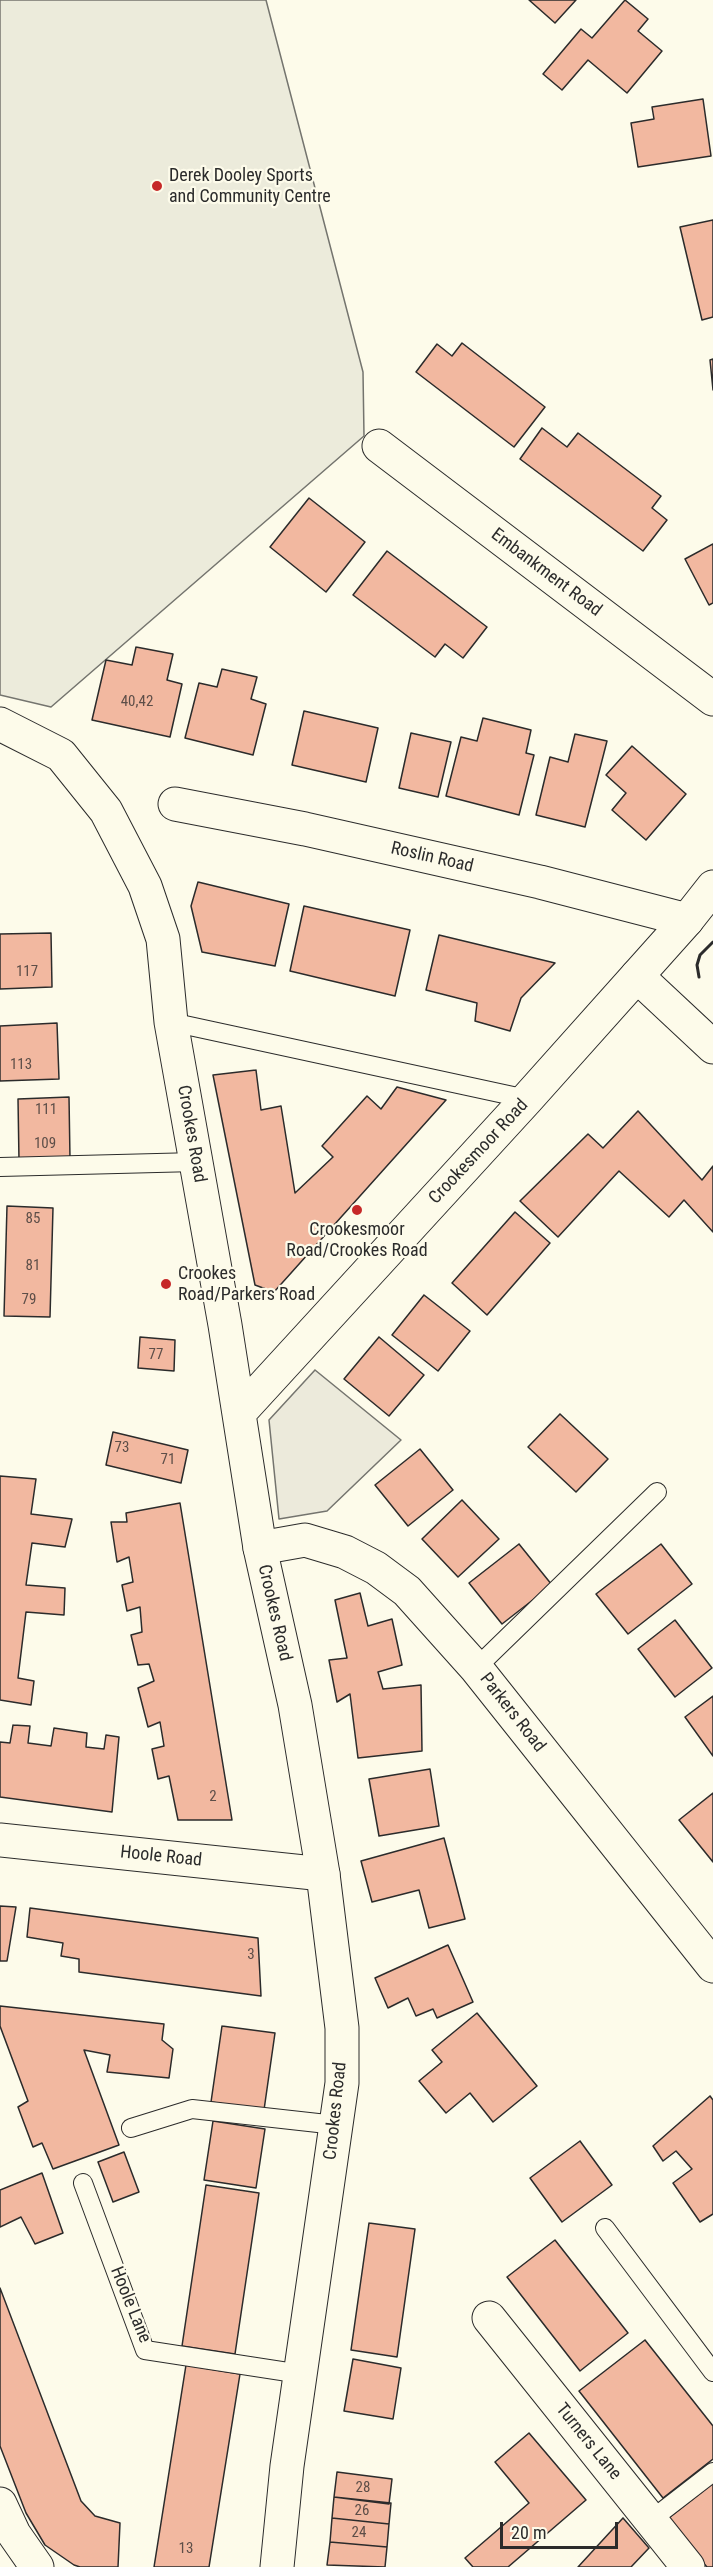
<!DOCTYPE html>
<html>
<head>
<meta charset="utf-8">
<style>
	body { margin:0 }
	#map { position:relative; width:713px; height:2567px; overflow:hidden; background:#fdfbea; font-family:"Roboto Condensed",sans-serif }
	canvas { display:block }
	.scale { position:absolute; left:500px; top:2522px; width:118px; height:27px; box-sizing:border-box; border:3px solid #2b2b2b; border-top:0; padding-left:8px; font-size:18px; line-height:21px; white-space:nowrap; color:#2b2b2b; -webkit-text-stroke:4px #fdfbea; paint-order:stroke }
</style>
</head>
<body>
<div id="map">
<canvas width="713" height="2567"></canvas>
<div class="scale">20 m</div>
</div>
<script>
const ctx = document.querySelector('canvas').getContext('2d');
ctx.lineJoin = 'round';
function fill(path, color) {
  ctx.fillStyle = color;
  ctx.fill(path, 'evenodd');
}
function poly(rows) {
  const path = new Path2D();
  for (const r of rows) {
    path.moveTo(r[0], r[1]);
    for (let i = 2; i < r.length; i += 2) path.lineTo(r[i], r[i + 1]);
  }
  return path;
}
function trace(path, color, width, dash) {
  ctx.strokeStyle = color;
  ctx.lineWidth = width;
  ctx.lineCap = dash ? 'butt' : 'round';
  ctx.setLineDash(dash || []);
  ctx.stroke(path);
}
function write(font, color, halo, rows, align = 'center') {
  ctx.font = font + ' "Roboto Condensed",sans-serif';
  ctx.lineWidth = 4.5;
  ctx.setLineDash([]);
  ctx.textBaseline = 'middle';
  ctx.strokeStyle = halo;
  ctx.fillStyle = color;
  for (const [text, x, y, turn = 0] of rows) {
    ctx.save();
    ctx.translate(x, y);
    ctx.rotate((+turn || 0) * Math.PI / 180);
    ctx.textAlign = isNaN(turn) ? turn : align;
    if (halo) ctx.strokeText(text, 0, 0);
    ctx.fillText(text, 0, 0);
    ctx.restore();
  }
}
const green = poly([
	[0,0,266,0,363,372,364,436,51,707,0,695,0,0]
]);
fill(green, '#ecebdb');
trace(green, '#74746e', 1.5);
const parking = poly([
	[315,1370,401,1440,327,1511,279,1519,269,1420,315,1370]
]);
fill(parking, '#eceadb');
trace(parking, '#74746e', 1.5);
const building = poly([
	[529,0,576,0,555,23,529,0],
	[625,0,648,19,638,31,662,51,627,93,588,60,562,90,543,74,581,29,592,38,625,0],
	[703,99,711,156,638,167,631,123,654,119,652,107,703,99],
	[713,220,713,317,702,320,680,227,713,220],
	[462,343,545,407,514,447,416,372,437,344,452,356,462,343],
	[713,359,713,390,710,360,713,359],
	[542,428,567,447,578,433,661,496,652,508,667,520,643,551,520,459,542,428],
	[309,498,365,542,326,592,270,547,309,498],
	[713,544,713,603,709,605,685,559,713,544],
	[387,551,487,627,463,658,445,644,435,657,353,595,387,551],
	[136,647,173,654,167,680,182,684,170,737,92,720,106,660,132,665,136,647],
	[222,669,257,677,251,699,266,704,253,755,185,738,199,683,217,687,222,669],
	[304,711,378,728,366,782,292,765,304,711],
	[483,718,531,730,526,753,534,755,519,815,446,796,461,737,477,741,483,718],
	[411,733,451,742,438,797,399,788,411,733],
	[575,734,607,741,585,827,536,815,550,757,568,762,575,734],
	[632,746,686,794,646,840,612,810,626,793,606,775,632,746],
	[198,882,289,904,275,966,202,952,191,906,198,882],
	[304,906,410,930,395,996,290,971,304,906],
	[51,933,52,987,0,989,0,934,51,933],
	[439,935,555,963,521,998,510,1031,475,1021,477,1003,426,990,439,935],
	[57,1023,59,1079,0,1081,0,1026,57,1023],
	[256,1070,261,1110,281,1106,295,1193,333,1157,322,1146,367,1096,381,1109,397,1087,446,1100,274,1292,255,1285,213,1075,256,1070],
	[69,1097,70,1159,19,1161,18,1099,69,1097],
	[638,1111,702,1180,713,1166,713,1232,684,1200,669,1217,619,1171,558,1237,520,1201,588,1134,603,1148,638,1111],
	[7,1206,53,1208,50,1317,4,1316,7,1206],
	[515,1212,550,1243,487,1315,452,1283,515,1212],
	[424,1295,470,1331,438,1371,392,1335,424,1295],
	[140,1337,175,1340,174,1371,138,1368,140,1337],
	[379,1337,424,1375,389,1416,344,1379,379,1337],
	[560,1414,608,1459,576,1492,528,1447,560,1414],
	[113,1432,188,1450,181,1483,106,1465,113,1432],
	[420,1449,453,1490,408,1526,375,1485,420,1449],
	[0,1476,36,1479,31,1514,72,1519,65,1547,32,1543,26,1585,65,1588,64,1615,26,1612,18,1678,34,1681,31,1705,0,1700,0,1476],
	[462,1500,499,1539,458,1577,422,1539,462,1500],
	[180,1503,232,1820,178,1820,169,1776,158,1779,152,1749,164,1746,160,1722,148,1727,138,1688,154,1681,149,1664,138,1665,131,1635,142,1632,140,1607,127,1611,122,1585,133,1582,129,1557,117,1562,111,1522,127,1522,126,1513,180,1503],
	[519,1544,552,1585,502,1624,469,1583,519,1544],
	[661,1544,692,1584,628,1634,596,1594,661,1544],
	[360,1593,368,1626,392,1619,402,1665,378,1672,383,1689,421,1685,422,1751,358,1758,350,1694,337,1702,329,1660,347,1658,335,1600,360,1593],
	[675,1620,712,1668,675,1697,638,1649,675,1620],
	[713,1696,713,1756,685,1717,713,1696],
	[13,1725,30,1726,28,1743,51,1746,54,1728,87,1733,86,1747,104,1749,106,1735,119,1737,112,1812,0,1797,0,1742,10,1743,13,1725],
	[430,1769,439,1826,379,1836,369,1779,430,1769],
	[713,1793,713,1862,679,1820,713,1793],
	[444,1838,465,1919,429,1928,419,1890,372,1902,361,1861,444,1838],
	[0,1906,16,1907,7,1961,0,1961,0,1906],
	[30,1908,258,1938,261,1996,79,1972,79,1959,61,1956,63,1943,27,1937,30,1908],
	[448,1945,473,2002,437,2018,433,2009,416,2016,408,1998,388,2008,375,1978,448,1945],
	[0,2006,164,2024,162,2040,173,2049,169,2078,107,2072,110,2055,84,2050,119,2145,53,2169,42,2143,33,2147,18,2107,28,2101,0,2026,0,2006],
	[477,2013,537,2086,493,2122,470,2093,446,2113,419,2081,442,2062,432,2050,477,2013],
	[222,2026,275,2033,264,2110,211,2102,222,2026],
	[710,2096,713,2100,713,2214,700,2222,673,2183,692,2169,676,2151,663,2161,653,2146,710,2096],
	[213,2121,265,2129,256,2188,204,2180,213,2121],
	[580,2141,612,2185,562,2222,530,2178,580,2141],
	[124,2152,139,2192,113,2202,98,2162,124,2152],
	[42,2173,63,2233,35,2244,21,2217,0,2227,0,2190,42,2173],
	[206,2185,259,2193,235,2354,182,2346,206,2185],
	[369,2223,415,2229,397,2357,351,2350,369,2223],
	[555,2240,628,2333,580,2371,507,2277,555,2240],
	[0,2288,81,2501,95,2516,120,2523,118,2567,80,2567,74,2565,45,2545,26,2513,0,2446,0,2288],
	[645,2340,713,2426,713,2459,663,2498,579,2391,645,2340],
	[353,2359,401,2368,393,2419,344,2411,353,2359],
	[186,2365,240,2374,209,2567,154,2567,186,2365],
	[529,2433,586,2500,508,2567,473,2567,465,2558,529,2503,495,2462,529,2433],
	[337,2472,392,2479,389,2504,334,2497,337,2472],
	[713,2483,713,2567,707,2567,666,2520,713,2483],
	[334,2497,391,2503,389,2524,332,2518,334,2497],
	[332,2518,389,2524,387,2547,330,2542,332,2518],
	[623,2518,649,2548,631,2567,578,2567,623,2518],
	[330,2542,387,2547,385,2567,327,2565,330,2542]
]);
fill(building, '#f2b8a0');
trace(building, '#2b2b2b', 1.5);
const service = poly([
	[171,1022,527,1099],
	[0,1167,196,1162],
	[476,1668,657,1492],
	[131,2128,192,2109,336,2125],
	[83,2183,145,2350,301,2374],
	[605,2228,713,2372],
	[651,2520,713,2472]
]);
const minor = poly([
	[379,446,713,699],
	[175,804,305,829,540,882,687,920],
	[637,976,713,1047],
	[260,1548,305,1540,345,1552,376,1568,407,1591,476,1668,713,1966],
	[0,1840,323,1874],
	[489,2318,688,2567],
	[0,2504,14,2534,37,2567]
]);
const tertiary = poly([
	[0,724,61,755,106,811,145,886,163,939,171,1022,225,1325,260,1548,295,1705,323,1874,342,2028,342,2083,287,2466,277,2567],
	[240,1412,527,1099,687,920,713,887]
]);
trace(service, '#2b2b2b', 20);
trace(minor, '#2b2b2b', 35);
trace(tertiary, '#2b2b2b', 35);
trace(service, '#fdfbea', 18);
trace(minor, '#fdfbea', 33);
trace(tertiary, '#fdfbea', 33);
trace(poly([
	[699,977,697,965,700,955,713,942]
]), '#2b2b2b', 3);
for (const [x, y, r, color] of [
	[157,186,6,"#c62828"],
	[357,1210,6,"#c62828"],
	[166,1284,6,"#c62828"]
]) {
  const dot = new Path2D();
  dot.arc(x, y, r, 0, 2 * Math.PI);
  ctx.fillStyle = color;
  ctx.fill(dot);
  trace(dot, '#fdfbea', 2);
}
write('15px', '#5d4e48', null, [
	["40,42",137,702],
	["117",27,972],
	["113",21,1065],
	["111",46,1110],
	["109",45,1144],
	["85",33,1219],
	["81",33,1266],
	["79",29,1300],
	["77",156,1355],
	["73",122,1448],
	["71",168,1460],
	["2",213,1797],
	["3",251,1955],
	["28",363,2488],
	["26",362,2511],
	["24",359,2533],
	["13",186,2549]
]);
write('18px', '#2b2b2b', '#fdfbea', [
	["Derek Dooley Sports",169,176],
	["and Community Centre",169,197],
	["Crookesmoor",357,1230,"center"],
	["Road/Crookes Road",357,1251,"center"],
	["Crookes",178,1274],
	["Road/Parkers Road",178,1295]
], 'left');
write('18px', '#2b2b2b', '#fdfbea', [
	["Embankment Road",546,573,37],
	["Roslin Road",432,858,13],
	["Crookes Road",191,1134,80],
	["Crookesmoor Road",479,1152,-47],
	["Crookes Road",274,1613,77],
	["Parkers Road",512,1713,52],
	["Hoole Road",161,1857,6],
	["Crookes Road",336,2111,-84],
	["Hoole Lane",130,2305,68],
	["Turners Lane",588,2442,51]
]);
</script>
</body>
</html>
